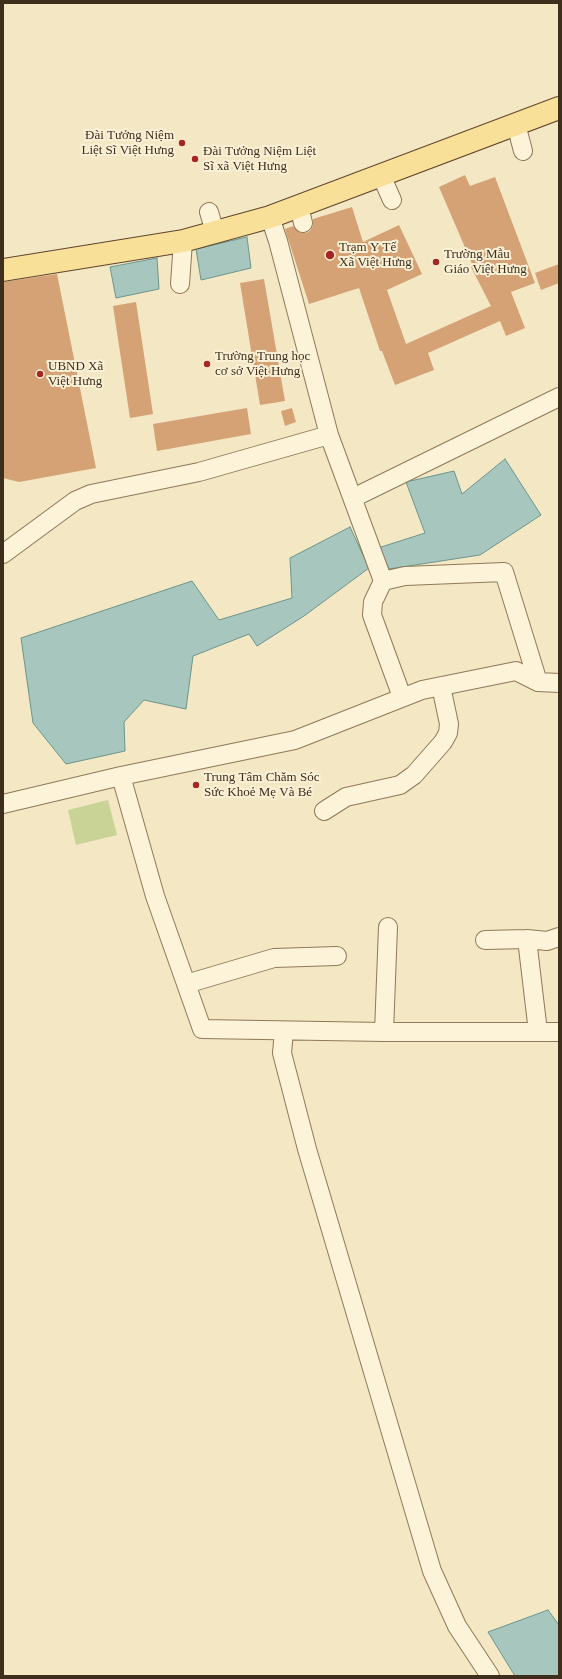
<!DOCTYPE html>
<html>
<head>
<meta charset="utf-8">
<style>
	body { margin:0 }
	#map { position:relative; width:562px; height:1679px; overflow:hidden; background:#f3e7c4; font-family:"Times New Roman",serif }
	canvas { display:block }
	.frame { position:absolute; inset:0; border:4px solid #3e2f1d; pointer-events:none }
</style>
</head>
<body>
<div id="map">
<canvas width="562" height="1679"></canvas>
<div class="frame"></div>
</div>
<script>
const ctx = document.querySelector('canvas').getContext('2d');
ctx.lineJoin = 'round';
function fill(path, color) {
  ctx.fillStyle = color;
  ctx.fill(path, 'evenodd');
}
function poly(rows) {
  const path = new Path2D();
  for (const r of rows) {
    path.moveTo(r[0], r[1]);
    for (let i = 2; i < r.length; i += 2) path.lineTo(r[i], r[i + 1]);
  }
  return path;
}
function trace(path, color, width, dash) {
  ctx.strokeStyle = color;
  ctx.lineWidth = width;
  ctx.lineCap = dash ? 'butt' : 'round';
  ctx.setLineDash(dash || []);
  ctx.stroke(path);
}
function write(font, color, halo, rows, align = 'center') {
  ctx.font = font + ' "Times New Roman",serif';
  ctx.lineWidth = 4;
  ctx.setLineDash([]);
  ctx.textBaseline = 'middle';
  ctx.strokeStyle = halo;
  ctx.fillStyle = color;
  for (const [text, x, y, turn = 0] of rows) {
    ctx.save();
    ctx.translate(x, y);
    ctx.rotate((+turn || 0) * Math.PI / 180);
    ctx.textAlign = isNaN(turn) ? turn : align;
    if (halo) ctx.strokeText(text, 0, 0);
    ctx.fillText(text, 0, 0);
    ctx.restore();
  }
}
fill(poly([
	[108,800,117,835,76,845,68,810]
]), '#c9d396');
const water = poly([
	[247,237,251,268,201,280,196,249,247,237],
	[157,258,159,289,116,298,110,267,157,258],
	[505,459,541,515,480,555,389,569,378,548,425,533,406,482,454,471,462,494,505,459],
	[350,527,369,568,304,616,257,646,249,634,193,656,186,709,144,700,124,722,125,751,66,764,33,723,21,638,192,581,219,620,292,598,290,558,350,527],
	[548,1610,559,1625,559,1676,515,1676,488,1632,548,1610]
]);
fill(water, '#a6c6be');
trace(water, '#6b958d', 1);
fill(poly([
	[465,175,470,186,495,177,535,283,511,292,525,328,506,336,500,321,428,353,434,370,395,385,382,351,380,351,359,288,309,304,285,229,293,226,300,233,306,233,310,231,313,226,313,219,352,207,363,242,399,225,422,274,387,290,406,344,491,306,471,267,473,266,439,187],
	[559,264,559,283,541,290,535,273],
	[57,274,96,468,19,482,3,478,3,282],
	[264,279,285,401,260,405,240,283],
	[136,302,153,414,130,418,113,306],
	[247,408,251,434,157,451,153,424],
	[292,408,296,422,285,426,281,411]
]), '#d5a276');
const minor = poly([
	[516,124,523,151],
	[381,175,392,200],
	[299,206,303,223],
	[209,212,215,232],
	[270,217,278,241,329,435,383,581],
	[180,284,183,241],
	[353,498,559,397],
	[3,554,75,501,91,494,199,472,329,435],
	[402,697,372,615,373,602,383,581,405,576,504,572,538,682],
	[121,776,155,896,202,1029,384,1032,559,1032],
	[3,804,121,776,295,740,422,690,516,671,538,682,559,683],
	[324,811,346,797,400,785,414,775,443,742,448,733,449,724,441,686],
	[527,939,538,1032],
	[485,940,527,939,547,941,559,937],
	[186,984,274,958,337,956],
	[284,1031,282,1053,307,1149,432,1571,457,1626,490,1676],
	[384,1032,388,927]
]);
const major = poly([
	[3,270,183,241,270,217,559,108]
]);
trace(minor, '#907858', 20);
trace(major, '#5e462c', 24);
trace(minor, '#fcf3d9', 18);
trace(major, '#f9e098', 22);
for (const [x, y, r, color] of [
	[182,143,4,"#a62621"],
	[195,159,4,"#a62621"],
	[330,255,5,"#a62621"],
	[436,262,4,"#a62621"],
	[207,364,4,"#a62621"],
	[40,374,4,"#a62621"],
	[196,785,4,"#a62621"]
]) {
  const dot = new Path2D();
  dot.arc(x, y, r, 0, 2 * Math.PI);
  ctx.fillStyle = color;
  ctx.fill(dot);
  trace(dot, '#f9f0d5', 1.5);
}
write('13px', '#3e2f1d', '#f9f0d5', [
	["Đài Tưởng Niệm",174,136,"right"],
	["Liệt Sĩ Việt Hưng",174,151,"right"],
	["Đài Tưởng Niệm Liệt",203,152],
	["Sĩ xã Việt Hưng",203,167],
	["Trạm Y Tế",339,248],
	["Xã Việt Hưng",339,263],
	["Trường Mẫu",444,255],
	["Giáo Việt Hưng",444,270],
	["Trường Trung học",215,357],
	["cơ sở Việt Hưng",215,372],
	["UBND Xã",48,367],
	["Việt Hưng",48,382],
	["Trung Tâm Chăm Sóc",204,778],
	["Sức Khoẻ Mẹ Và Bé",204,793]
], 'left');
</script>
</body>
</html>
